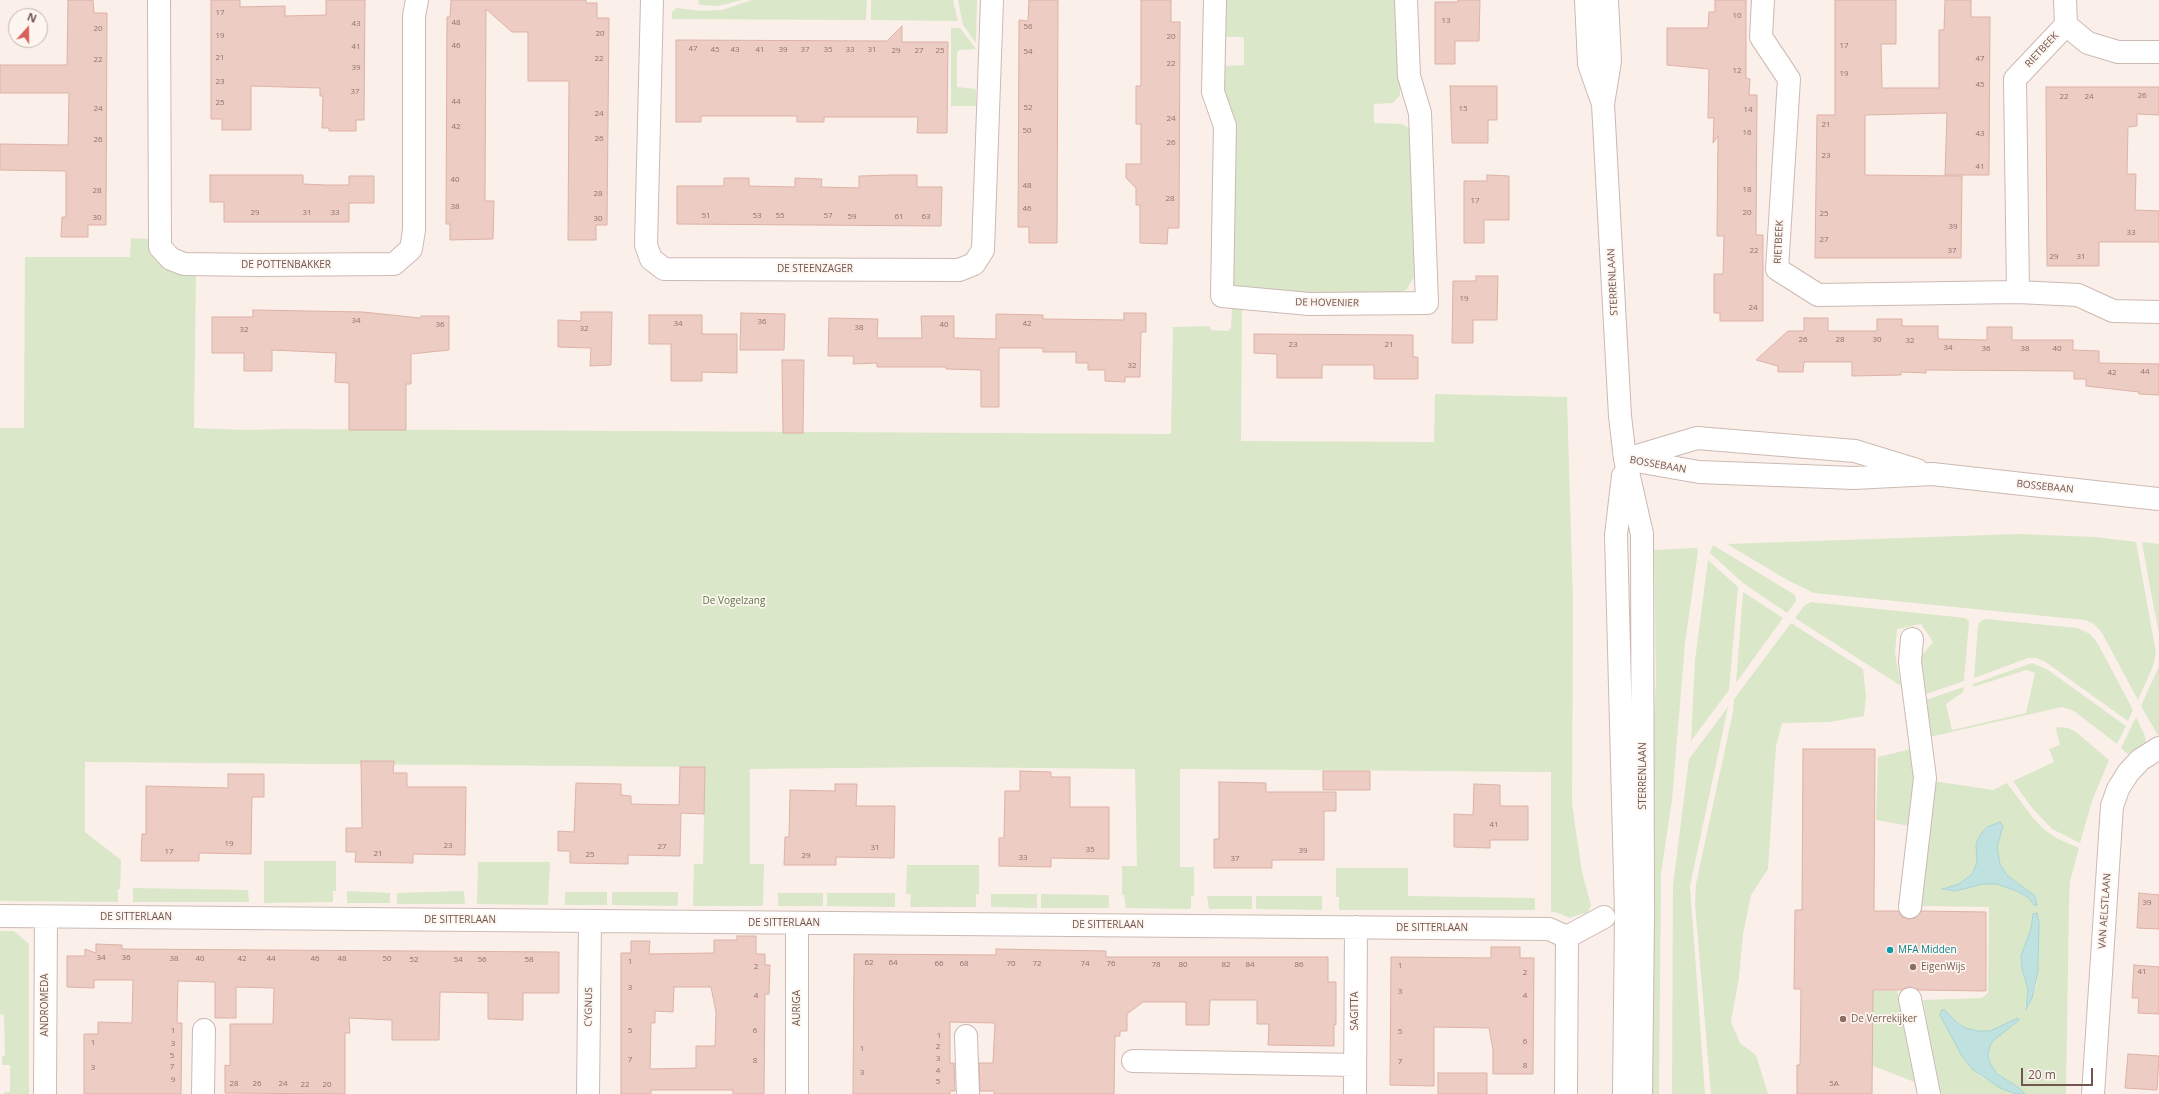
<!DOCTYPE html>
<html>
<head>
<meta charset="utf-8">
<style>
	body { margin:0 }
	#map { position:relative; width:2159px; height:1094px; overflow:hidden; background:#faf0e9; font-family:"Open Sans",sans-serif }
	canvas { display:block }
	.north { position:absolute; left:8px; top:8px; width:40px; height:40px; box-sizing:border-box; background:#fdf5ef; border:1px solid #c5b5af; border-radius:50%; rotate:21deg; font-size:11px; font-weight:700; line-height:16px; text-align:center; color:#72554f }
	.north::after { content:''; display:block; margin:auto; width:14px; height:18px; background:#d7605c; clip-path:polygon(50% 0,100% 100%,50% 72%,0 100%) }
	.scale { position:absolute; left:2021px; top:1068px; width:72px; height:18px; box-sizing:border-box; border:2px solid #72554f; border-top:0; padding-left:5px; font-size:12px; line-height:14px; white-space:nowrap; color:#72554f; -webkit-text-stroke:3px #fdf5ef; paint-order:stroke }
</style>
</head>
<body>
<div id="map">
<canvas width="2159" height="1094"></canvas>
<div class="north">N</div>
<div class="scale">20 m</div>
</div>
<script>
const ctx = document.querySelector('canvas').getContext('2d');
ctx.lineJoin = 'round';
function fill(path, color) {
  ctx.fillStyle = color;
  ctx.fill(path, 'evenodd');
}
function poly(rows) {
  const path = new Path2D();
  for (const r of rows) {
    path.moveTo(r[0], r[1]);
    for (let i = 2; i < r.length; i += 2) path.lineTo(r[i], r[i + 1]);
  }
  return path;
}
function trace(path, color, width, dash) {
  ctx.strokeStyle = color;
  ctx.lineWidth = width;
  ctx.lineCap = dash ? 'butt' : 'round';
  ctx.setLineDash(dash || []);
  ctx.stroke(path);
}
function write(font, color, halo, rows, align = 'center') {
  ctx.font = font + ' "Open Sans",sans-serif';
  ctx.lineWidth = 3.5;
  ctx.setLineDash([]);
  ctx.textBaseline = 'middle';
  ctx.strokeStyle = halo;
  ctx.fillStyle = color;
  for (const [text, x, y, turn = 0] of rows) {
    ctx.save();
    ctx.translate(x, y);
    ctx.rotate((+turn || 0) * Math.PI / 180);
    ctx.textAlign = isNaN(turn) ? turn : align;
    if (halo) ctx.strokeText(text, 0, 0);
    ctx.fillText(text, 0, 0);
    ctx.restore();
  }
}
fill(poly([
	[698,0,742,0,718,6,701,5,699,4],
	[752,0,867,0,866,20,672,19,672,12,677,8,701,11,722,10],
	[871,0,953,0,958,21,871,20],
	[958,0,977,0,976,43,963,25],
	[1225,0,1400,0,1400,95,1393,103,1374,104,1374,123,1402,124,1411,129,1414,190,1415,276,1406,290,1400,292,1245,292,1236,289,1233,285,1231,281,1221,94,1222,66,1244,65,1244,40,1243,37,1224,37],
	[951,28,960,28,976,49,959,50,957,53,957,87,976,89,976,106,951,106],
	[131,238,148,239,151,251,157,261,169,270,181,273,196,273,194,428,246,430,284,429,1171,434,1173,327,1209,326,1212,330,1228,331,1231,328,1232,309,1242,307,1241,441,1434,442,1435,394,1567,397,1573,605,1572,804,1582,872,1591,905,1588,912,1569,918,1561,914,1551,911,1551,772,1180,769,1180,867,1194,867,1194,896,1191,896,1191,907,1190,909,1126,908,1124,895,1122,895,1122,866,1137,866,1135,769,942,767,750,769,750,864,764,864,763,906,693,906,694,864,703,864,705,767,85,762,85,832,121,860,120,889,118,889,118,902,0,901,0,428,24,428,25,257,130,257],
	[2018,534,2095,537,2136,542,2156,653,2153,666,2138,700,2102,633,2094,624,2085,620,1814,593,1789,581,1727,544],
	[2142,542,2159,544,2159,634,2147,571],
	[1713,545,1795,595,1796,601,1787,613,1743,583,1710,553],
	[1697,548,1698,551,1685,643,1672,800,1661,873,1659,1094,1648,1094,1651,776,1656,680,1654,550],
	[1708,560,1738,587,1729,690,1691,741,1695,660],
	[1743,592,1783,618,1736,683],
	[1811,602,1966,618,1969,622,1964,681,1923,695,1920,658,1933,642,1921,624,1897,629,1895,654,1901,686,1795,618,1804,606],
	[1986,619,2077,628,2090,634,2098,644,2133,710,2128,721,2044,661,2036,658,2028,658,1974,678,1978,625,1981,621],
	[1791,623,1863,669,1866,696,1864,716,1829,722,1782,723,1776,746,1768,869,1751,895,1743,934,1739,977,1731,1022,1740,1043,1756,1055,1768,1094,1711,1094,1695,904,1696,884,1733,712,1734,699],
	[2032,663,2048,670,2126,726,2117,744,2074,711,2062,707,1929,737,1925,700,1964,687,1963,692,1946,704,1952,730,2026,713,2035,673,2026,670,1973,687,1973,684],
	[2159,666,2159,737,2141,706],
	[1728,707,1690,886,1705,1094,1672,1094,1673,885,1689,759],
	[2136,717,2145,736,2146,743,2128,754,2121,748],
	[2057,727,2068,728,2076,732,2109,760,2092,801,2080,843,2052,829,2032,808,2013,781,2054,762,2049,749,2060,745,2056,729],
	[1911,749,1916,786,1910,826,1876,820,1878,757],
	[1933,781,1993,790,2007,783,2033,818,2044,829,2056,838,2079,848,2070,881,2069,902,2066,1094,2025,1094,2018,1087,2001,1077,1992,1067,1989,1060,1990,1046,1997,1037,2019,1020,2017,1018,2003,1026,1990,1031,1978,1031,1965,1028,1956,1022,1946,1010,1940,1015,1967,1064,1983,1078,2016,1094,1939,1094,1923,1000,1982,998,1988,993,1989,907,1922,906,1934,793],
	[2000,822,2002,830,1997,847,2000,864,2007,875,2035,896,2037,898,2033,904,2029,898,2017,891,1997,884,1983,884,1955,891,1942,890,1943,888,1959,884,1969,877,1977,864,1976,844,1979,837,1987,827],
	[2033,914,2039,917,2039,963,2036,986,2027,1010,2025,1009,2028,989,2022,969,2021,956,2031,929],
	[264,861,336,861,336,891,333,891,333,902,264,903],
	[478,862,550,862,548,905,477,904],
	[907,865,979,865,979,894,976,894,976,907,910,907,911,894,906,894],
	[1336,868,1408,868,1408,896,1535,898,1535,910,1339,910,1339,897,1336,897],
	[133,888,248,890,249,902,133,902],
	[347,891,390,893,390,903,347,903],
	[464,891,465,904,397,904,397,893],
	[565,892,607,892,607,905,565,905],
	[612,892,678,892,678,904,676,906,612,905],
	[778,893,823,893,823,906,778,906],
	[827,893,895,893,895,905,894,907,827,906],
	[991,894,1037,894,1037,908,994,907,991,906],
	[1041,894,1109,895,1109,907,1108,908,1041,908],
	[1207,896,1252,896,1252,909,1209,909],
	[1256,896,1322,896,1322,910,1256,909],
	[0,931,14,931,29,944,29,1094,4,1094,4,1092,10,1092,10,1065,2,1065,2,1056,5,1056,4,1015,0,1014],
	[1873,991,1897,991,1920,1084,1873,1066]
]), '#dae7c9');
const water = poly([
	[2000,822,2003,826,1997,847,2000,864,2007,875,2035,896,2037,905,2034,905,2029,898,2017,891,1997,884,1983,884,1955,891,1942,889,1959,884,1972,874,1977,863,1976,844,1980,835,1987,827,2000,822],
	[2037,913,2039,922,2038,971,2032,998,2026,1010,2028,989,2022,969,2021,956,2031,929,2033,914,2037,913],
	[1942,1010,1945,1010,1956,1022,1965,1028,1978,1031,1990,1031,2018,1018,2019,1020,1994,1040,1990,1046,1988,1056,1990,1063,1997,1074,2018,1087,2025,1094,2016,1094,2000,1088,1972,1069,1962,1056,1940,1015,1942,1010]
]);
fill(water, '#bfe2e1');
trace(water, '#a7d3d2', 1);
const building = poly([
	[68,0,93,0,94,13,107,13,106,225,88,225,88,237,61,237,62,217,66,217,66,171,0,170,0,144,68,145,69,93,0,93,0,65,67,65,68,0],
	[211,0,240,0,240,7,285,6,285,16,326,15,326,0,365,0,364,120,356,120,356,131,329,131,329,128,322,128,323,96,320,96,320,88,251,86,251,130,222,130,222,119,211,119,211,0],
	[451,0,586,0,586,3,597,3,597,18,609,18,607,225,596,225,596,240,568,240,569,81,528,81,528,32,512,32,486,9,485,201,494,201,493,239,450,240,450,224,446,224,447,17,450,17,451,0],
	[1029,0,1058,0,1057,243,1029,243,1029,227,1018,227,1019,20,1028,21,1029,0],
	[1141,0,1171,0,1171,22,1180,22,1179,228,1168,228,1167,244,1140,243,1140,205,1136,205,1136,188,1126,178,1126,164,1141,164,1141,124,1136,124,1136,86,1141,86,1141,0],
	[1458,0,1480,0,1479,41,1455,41,1455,64,1435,64,1435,2,1458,2,1458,0],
	[1715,0,1746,0,1746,78,1750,79,1749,95,1757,95,1756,235,1763,235,1763,321,1720,321,1720,313,1714,313,1714,274,1723,274,1724,236,1717,236,1718,136,1713,143,1714,118,1708,118,1709,69,1667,65,1667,28,1708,28,1709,12,1715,12,1715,0],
	[1835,0,1896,0,1896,44,1881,44,1882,88,1939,88,1939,30,1944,30,1945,0,1971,0,1971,17,1990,17,1989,175,1945,175,1947,113,1865,115,1865,175,1962,176,1961,258,1815,258,1817,115,1835,115,1835,0],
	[902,26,902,42,948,42,947,133,917,133,918,117,824,117,824,122,797,122,797,116,701,116,701,122,676,122,676,40,887,41,902,26],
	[1450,86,1497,86,1497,120,1488,120,1488,143,1452,143,1450,86],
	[2046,87,2159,87,2159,115,2137,114,2137,126,2128,127,2127,174,2136,174,2135,210,2159,211,2159,242,2099,242,2099,266,2047,266,2046,87],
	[210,175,303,175,303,184,326,185,349,185,349,176,374,176,374,203,349,203,349,222,224,222,224,202,210,202,210,175],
	[893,175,917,175,917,187,942,187,941,226,677,224,677,186,724,186,724,178,749,178,749,186,795,187,795,178,822,179,821,187,859,188,859,176,893,175],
	[1487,175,1509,176,1509,220,1484,220,1484,243,1464,243,1464,181,1487,181,1487,175],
	[1476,276,1498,276,1497,320,1473,320,1473,343,1452,343,1453,281,1476,281,1476,276],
	[253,310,363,312,420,318,421,316,449,316,449,350,411,354,411,384,406,384,406,430,349,430,349,383,335,382,336,353,272,350,272,371,244,371,244,353,212,353,212,317,253,317,253,310],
	[581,312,612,312,611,365,590,366,591,348,558,347,558,320,581,321,581,312],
	[741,313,785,314,784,350,740,350,741,313],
	[1124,313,1146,313,1146,332,1141,332,1140,377,1125,377,1125,382,1105,381,1105,370,1088,370,1088,363,1076,363,1076,352,1043,352,1043,348,999,348,999,407,981,407,981,370,946,369,946,367,877,367,877,363,853,364,854,356,828,356,829,318,878,319,877,338,922,338,921,316,954,316,954,338,996,339,996,314,1043,315,1043,319,1124,320,1124,313],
	[649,315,702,315,702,334,737,334,737,373,702,372,702,381,671,381,671,344,649,344,649,315],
	[1804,318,1828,318,1828,331,1877,331,1877,319,1902,319,1902,326,1938,326,1938,339,1987,340,1987,327,2012,327,2012,340,2073,340,2073,350,2099,351,2099,363,2159,364,2159,395,2139,394,2139,392,2086,386,2086,379,2074,379,2074,371,1926,370,1926,373,1901,372,1901,375,1852,376,1852,362,1804,362,1803,372,1778,372,1778,366,1756,360,1788,331,1804,331,1804,318],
	[1254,334,1413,335,1413,357,1418,357,1418,379,1374,379,1374,365,1322,365,1322,378,1277,378,1277,354,1254,353,1254,334],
	[782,360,804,360,803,433,783,433,782,360],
	[1803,749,1875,749,1874,911,1898,911,1902,917,1909,919,1915,918,1921,911,1986,912,1986,991,1919,990,1908,987,1901,990,1873,990,1872,1094,1797,1094,1797,1065,1800,1065,1801,989,1794,989,1795,910,1802,910,1803,749],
	[361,761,394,761,393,773,407,773,407,787,466,787,465,855,413,854,413,863,355,862,356,852,346,852,346,828,362,828,361,761],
	[680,767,705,767,704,814,681,813,680,856,628,855,628,864,570,863,570,851,558,851,558,831,574,832,576,783,621,784,621,795,631,796,631,804,679,805,680,767],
	[1020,771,1051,772,1051,777,1070,777,1070,807,1109,807,1109,859,1051,858,1051,867,999,866,999,838,1004,838,1005,791,1020,791,1020,771],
	[1323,771,1370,771,1370,790,1323,790,1323,771],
	[228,774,264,774,264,797,252,797,251,854,199,853,199,861,141,861,142,834,146,834,146,786,228,788,228,774],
	[1219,782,1266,783,1266,792,1336,792,1336,811,1324,811,1324,860,1272,860,1272,868,1214,868,1214,839,1219,839,1219,782],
	[835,784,857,784,856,806,895,806,894,858,836,857,836,865,784,865,785,837,789,837,790,790,835,791,835,784],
	[1474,784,1500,785,1500,806,1528,806,1528,840,1490,840,1490,848,1454,847,1454,814,1473,815,1474,784],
	[2139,893,2159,895,2159,929,2137,928,2139,893],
	[737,936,756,936,756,954,765,954,765,965,770,965,769,994,765,994,764,1094,733,1094,733,1090,651,1090,651,1094,621,1094,621,953,631,953,631,941,650,941,649,954,714,953,714,940,737,940,737,936],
	[674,987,711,987,716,1012,715,1046,696,1046,696,1068,650,1069,651,1023,655,1023,655,1011,673,1012,674,987],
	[96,944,122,945,122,949,559,952,559,993,523,993,523,1020,488,1019,488,993,440,992,439,1040,392,1040,392,1020,349,1018,350,1033,345,1033,345,1094,225,1093,225,1065,230,1066,230,1024,273,1024,274,988,236,987,236,1018,215,1018,215,982,178,981,177,1023,182,1023,181,1094,84,1094,84,1034,98,1034,98,1022,132,1023,133,980,94,980,94,988,67,987,67,956,85,956,85,949,96,953,96,944],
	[1491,947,1520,947,1520,958,1534,958,1533,1074,1493,1074,1493,1050,1489,1028,1434,1027,1434,1086,1390,1085,1391,957,1491,958,1491,947],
	[996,949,1106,951,1106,957,1328,957,1328,982,1336,982,1336,1025,1334,1024,1334,1046,1268,1045,1269,1024,1257,1024,1257,1000,1210,1000,1209,1025,1186,1025,1186,1002,1143,1002,1127,1014,1127,1031,1120,1031,1120,1036,1115,1036,1114,1094,994,1094,994,1091,980,1091,979,1063,993,1063,995,1023,950,1022,950,1063,954,1063,955,1091,950,1091,950,1094,853,1094,854,954,996,955,996,949],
	[2134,965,2159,967,2159,1014,2138,1013,2139,998,2132,998,2134,965],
	[2128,1054,2159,1056,2157,1090,2125,1088,2128,1054],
	[1438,1073,1487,1073,1487,1094,1438,1094,1438,1073]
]);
fill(building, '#edccc4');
trace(building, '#deb1a6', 1);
const minor = poly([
	[159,0,160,247,171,259,184,264,258,265,394,264,411,249,414,230,414,16,417,0],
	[652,0,646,245,651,259,664,269,959,270,974,264,983,250,992,0],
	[1215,0,1213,92,1225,126,1222,296,1309,304,1427,303,1420,113,1409,76,1406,0],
	[1586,0,1589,64,1602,101],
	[1607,0,1610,61,1603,104,1620,416,1625,459,1642,534,1643,914,1641,1094],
	[1763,0,1761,37,1789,79,1777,269,1818,295,2018,292,2078,295,2113,311,2159,312],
	[2065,0,2066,25,2088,43,2118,52,2159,52],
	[2018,292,2015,79,2066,25],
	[1630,458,1697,438,1855,451,1917,470],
	[1625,459,1699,472,1854,478,1932,474,2159,499],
	[1623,476,1616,535,1626,914,1624,1094],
	[1910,907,1925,778,1910,662,1912,639],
	[0,916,1549,929,1567,937],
	[1910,999,1929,1094],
	[966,1036,968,1094],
	[1133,1061,1355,1065],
	[45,1094,46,917],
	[203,1094,204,1030],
	[588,1094,590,921],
	[797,1094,797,923],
	[1355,1094,1356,927],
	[1566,1094,1567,937,1604,917],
	[2093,1094,2112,806,2118,789,2128,773,2140,760,2159,748]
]);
trace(minor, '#cdb9b3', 24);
trace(minor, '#fff', 22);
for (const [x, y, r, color] of [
	[1890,950,4,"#0f9aa8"],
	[1913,967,4,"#8d6e63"],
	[1843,1019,4,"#8d6e63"]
]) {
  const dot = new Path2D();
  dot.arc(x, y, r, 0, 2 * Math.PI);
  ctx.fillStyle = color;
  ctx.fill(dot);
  trace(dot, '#fdf5ef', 1.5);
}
write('8px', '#91736c', null, [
	["17",220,13],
	["10",1737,16],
	["13",1446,21],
	["48",456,23],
	["43",356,24],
	["56",1028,27],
	["20",98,29],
	["20",600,34],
	["19",220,36],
	["20",1171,37],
	["46",456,46],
	["17",1844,46],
	["41",356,47],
	["47",693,49],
	["45",715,50],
	["43",735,50],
	["41",760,50],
	["39",783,50],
	["37",805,50],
	["35",828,50],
	["33",850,50],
	["31",872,50],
	["29",896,51],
	["27",919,51],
	["25",940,51],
	["54",1028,52],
	["21",220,58],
	["22",599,59],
	["47",1980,59],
	["22",98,60],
	["22",1171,64],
	["39",356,68],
	["12",1737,71],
	["19",1844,74],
	["23",220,82],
	["45",1980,85],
	["37",355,92],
	["26",2142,96],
	["22",2064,97],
	["24",2089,97],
	["44",456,102],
	["25",220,103],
	["52",1028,108],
	["24",98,109],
	["15",1463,109],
	["14",1748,110],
	["24",599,114],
	["24",1171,119],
	["21",1826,125],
	["42",456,127],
	["50",1027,131],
	["16",1747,133],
	["43",1980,134],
	["26",599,139],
	["26",98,140],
	["26",1171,143],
	["23",1826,156],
	["41",1980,167],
	["40",455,180],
	["48",1027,186],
	["18",1747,190],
	["28",97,191],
	["28",598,194],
	["28",1170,199],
	["17",1475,201],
	["38",455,207],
	["46",1027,209],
	["29",255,213],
	["31",307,213],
	["33",335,213],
	["20",1747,213],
	["25",1824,214],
	["51",706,216],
	["53",757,216],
	["55",780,216],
	["57",828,216],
	["59",852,217],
	["61",899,217],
	["63",926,217],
	["30",97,218],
	["30",598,219],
	["39",1953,227],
	["33",2131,233],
	["27",1824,240],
	["22",1754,251],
	["37",1952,251],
	["29",2054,257],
	["31",2081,257],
	["19",1464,299],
	["24",1753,308],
	["34",356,321],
	["36",762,322],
	["34",678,324],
	["42",1027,324],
	["36",440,325],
	["40",944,325],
	["38",859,328],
	["32",584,329],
	["32",244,330],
	["26",1803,340],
	["28",1840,340],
	["30",1877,340],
	["32",1910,341],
	["23",1293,345],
	["21",1389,345],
	["34",1948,348],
	["36",1986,349],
	["38",2025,349],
	["40",2057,349],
	["32",1132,366],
	["44",2145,372],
	["42",2112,373],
	["41",1494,825],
	["19",229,844],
	["23",448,846],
	["27",662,847],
	["31",875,848],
	["35",1090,850],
	["39",1303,851],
	["17",169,852],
	["21",378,854],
	["25",590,855],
	["29",806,856],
	["33",1023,858],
	["37",1235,859],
	["39",2147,903],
	["34",101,958],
	["36",126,958],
	["38",174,959],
	["40",200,959],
	["42",242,959],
	["44",271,959],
	["46",315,959],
	["48",342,959],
	["50",387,959],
	["52",414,960],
	["54",458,960],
	["56",482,960],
	["58",529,960],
	["1",630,962],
	["62",869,963],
	["64",893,963],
	["66",939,964],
	["68",964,964],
	["70",1011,964],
	["72",1037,964],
	["74",1085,964],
	["76",1111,964],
	["78",1156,965],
	["80",1183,965],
	["82",1226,965],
	["84",1250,965],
	["86",1299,965],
	["1",1400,966],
	["2",756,967],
	["41",2142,972],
	["2",1525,973],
	["3",630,988],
	["3",1400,992],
	["4",756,996],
	["4",1525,996],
	["1",173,1031],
	["5",630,1031],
	["6",755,1031],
	["5",1400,1032],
	["1",939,1036],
	["6",1525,1042],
	["1",93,1043],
	["3",173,1044],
	["2",938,1047],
	["1",862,1049],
	["5",172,1056],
	["3",938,1059],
	["7",630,1060],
	["8",755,1061],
	["7",1400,1062],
	["8",1525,1066],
	["7",172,1067],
	["3",93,1068],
	["4",938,1071],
	["3",862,1073],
	["9",173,1080],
	["5",938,1082],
	["28",234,1084],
	["26",257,1084],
	["24",283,1084],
	["5A",1834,1084],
	["22",305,1085],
	["20",327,1085]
]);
write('10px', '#72554f', '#fdf5ef', [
	["RIETBEEK",2042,50,-47],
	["RIETBEEK",1779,242,-87],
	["DE POTTENBAKKER",286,265],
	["DE STEENZAGER",815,269],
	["STERRENLAAN",1613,282,-93],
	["DE HOVENIER",1327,303,1],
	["BOSSEBAAN",1658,465,10],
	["BOSSEBAAN",2045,487,6],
	["STERRENLAAN",1643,776,-90],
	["VAN AELSTLAAN",2105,911,-86],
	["DE SITTERLAAN",136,917],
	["DE SITTERLAAN",460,920],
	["DE SITTERLAAN",784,923],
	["DE SITTERLAAN",1108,925],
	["DE SITTERLAAN",1432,928],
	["ANDROMEDA",45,1005,-90],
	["CYGNUS",589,1007,-89],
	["AURIGA",797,1008,-90],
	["SAGITTA",1355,1011,-90]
]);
write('10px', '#5e7749', '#fdf5ef', [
	["De Vogelzang",734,601]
]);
write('10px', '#0d838f', '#fdf5ef', [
	["MFA Midden",1898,950]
], 'left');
write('10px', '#785e54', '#fdf5ef', [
	["EigenWijs",1921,967],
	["De Verrekijker",1851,1019]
], 'left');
</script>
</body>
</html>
